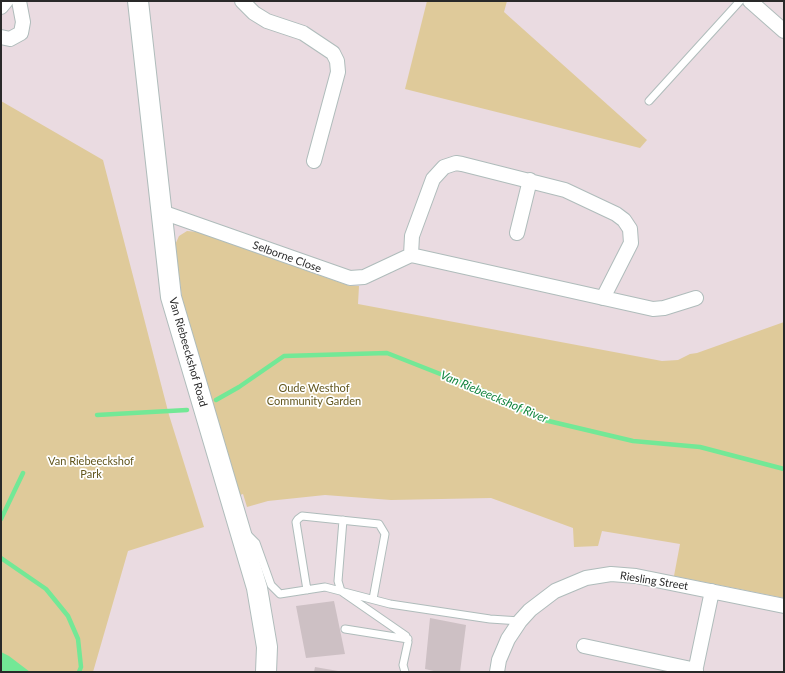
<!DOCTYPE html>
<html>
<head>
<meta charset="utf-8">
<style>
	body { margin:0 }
	#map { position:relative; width:785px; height:673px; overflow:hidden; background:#eadbe1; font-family:Lato,sans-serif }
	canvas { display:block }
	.frame { position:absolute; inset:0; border:2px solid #292929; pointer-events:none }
</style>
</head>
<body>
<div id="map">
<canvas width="785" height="673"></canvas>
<div class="frame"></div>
</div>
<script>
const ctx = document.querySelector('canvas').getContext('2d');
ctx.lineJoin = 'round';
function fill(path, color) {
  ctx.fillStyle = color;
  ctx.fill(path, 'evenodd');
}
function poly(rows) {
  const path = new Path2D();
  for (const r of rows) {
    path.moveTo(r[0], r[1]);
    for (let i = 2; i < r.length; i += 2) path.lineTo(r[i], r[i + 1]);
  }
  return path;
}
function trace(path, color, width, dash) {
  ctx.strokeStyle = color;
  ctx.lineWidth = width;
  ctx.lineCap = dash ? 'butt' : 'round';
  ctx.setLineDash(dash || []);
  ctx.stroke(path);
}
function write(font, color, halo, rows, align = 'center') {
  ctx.font = font + ' Lato,sans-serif';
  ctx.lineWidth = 3.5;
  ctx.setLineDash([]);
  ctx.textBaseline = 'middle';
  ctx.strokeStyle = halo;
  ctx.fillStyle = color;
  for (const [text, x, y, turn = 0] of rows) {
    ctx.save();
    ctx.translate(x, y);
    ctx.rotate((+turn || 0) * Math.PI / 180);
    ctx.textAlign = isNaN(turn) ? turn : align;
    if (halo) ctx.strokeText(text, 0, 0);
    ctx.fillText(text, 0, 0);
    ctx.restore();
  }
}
fill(poly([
	[427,1,507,1,504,12,647,140,640,148,405,89],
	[1,101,103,160,169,415,204,527,128,551,93,672,1,672],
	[187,231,198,232,350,286,359,286,358,304,662,361,678,360,690,354,697,353,784,322,784,598,674,576,680,544,602,531,598,546,574,547,573,528,491,498,391,500,325,495,268,501,247,507,243,494,240,495,183,305,175,245,179,236]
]), '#dfca9a');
fill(poly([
	[1,652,9,656,30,672,1,672]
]), '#73e896');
trace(poly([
	[216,400,239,387,284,356,387,353,491,394,540,419,633,441,700,447,784,469],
	[97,415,187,410],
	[1,519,23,473],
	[1,558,46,589,68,616,78,639,81,667,79,672]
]), '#73e896', 4.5);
fill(poly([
	[334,601,345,654,306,658,296,606],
	[430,618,466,625,460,672,438,672,425,669],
	[315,667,338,671,338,672,314,672]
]), '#cdc0c4');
const lane = poly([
	[649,101,740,1],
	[343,520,338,581,341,591,406,636,408,642,403,665,405,672],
	[246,533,256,543,271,585,280,594,325,587,390,604,490,619,520,621],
	[307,590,296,522,298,519,302,516,379,524,385,534,373,599],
	[345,629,408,639]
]);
const street = poly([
	[242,1,254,13,267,21,303,33,333,53,337,61,338,72,314,161],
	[750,1,784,31],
	[1,7,6,1],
	[1,37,10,39,21,33,23,22,19,1],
	[162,212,350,278,364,277,411,255,653,309,664,308,696,298],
	[517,233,530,180],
	[411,255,412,236,433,179,444,167,456,163,462,164,565,190,616,214,624,220,630,229,631,243,603,298],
	[584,646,696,670],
	[497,672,499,660,508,639,520,621,530,610,555,591,586,578,611,574,636,576,784,606],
	[695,672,712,591]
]);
const secondary = poly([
	[138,1,171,297,257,588,267,647,266,672]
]);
trace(lane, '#afbcbb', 9);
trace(street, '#afbcbb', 16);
trace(secondary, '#afbcbb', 22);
trace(lane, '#fff', 7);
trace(street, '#fff', 14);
trace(secondary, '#fff', 20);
write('11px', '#292929', '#fff', [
	["Selborne Close",287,257,20],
	["Van Riebeeckshof Road",188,352,74],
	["Riesling Street",654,581,9]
]);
write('11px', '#62561d', '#fff', [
	["Oude Westhof",314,388],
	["Community Garden",314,401],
	["Van Riebeeckshof",91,461],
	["Park",91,474]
]);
write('italic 12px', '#14853f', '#fff', [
	["Van Riebeeckshof River",494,397,23]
]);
</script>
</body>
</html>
